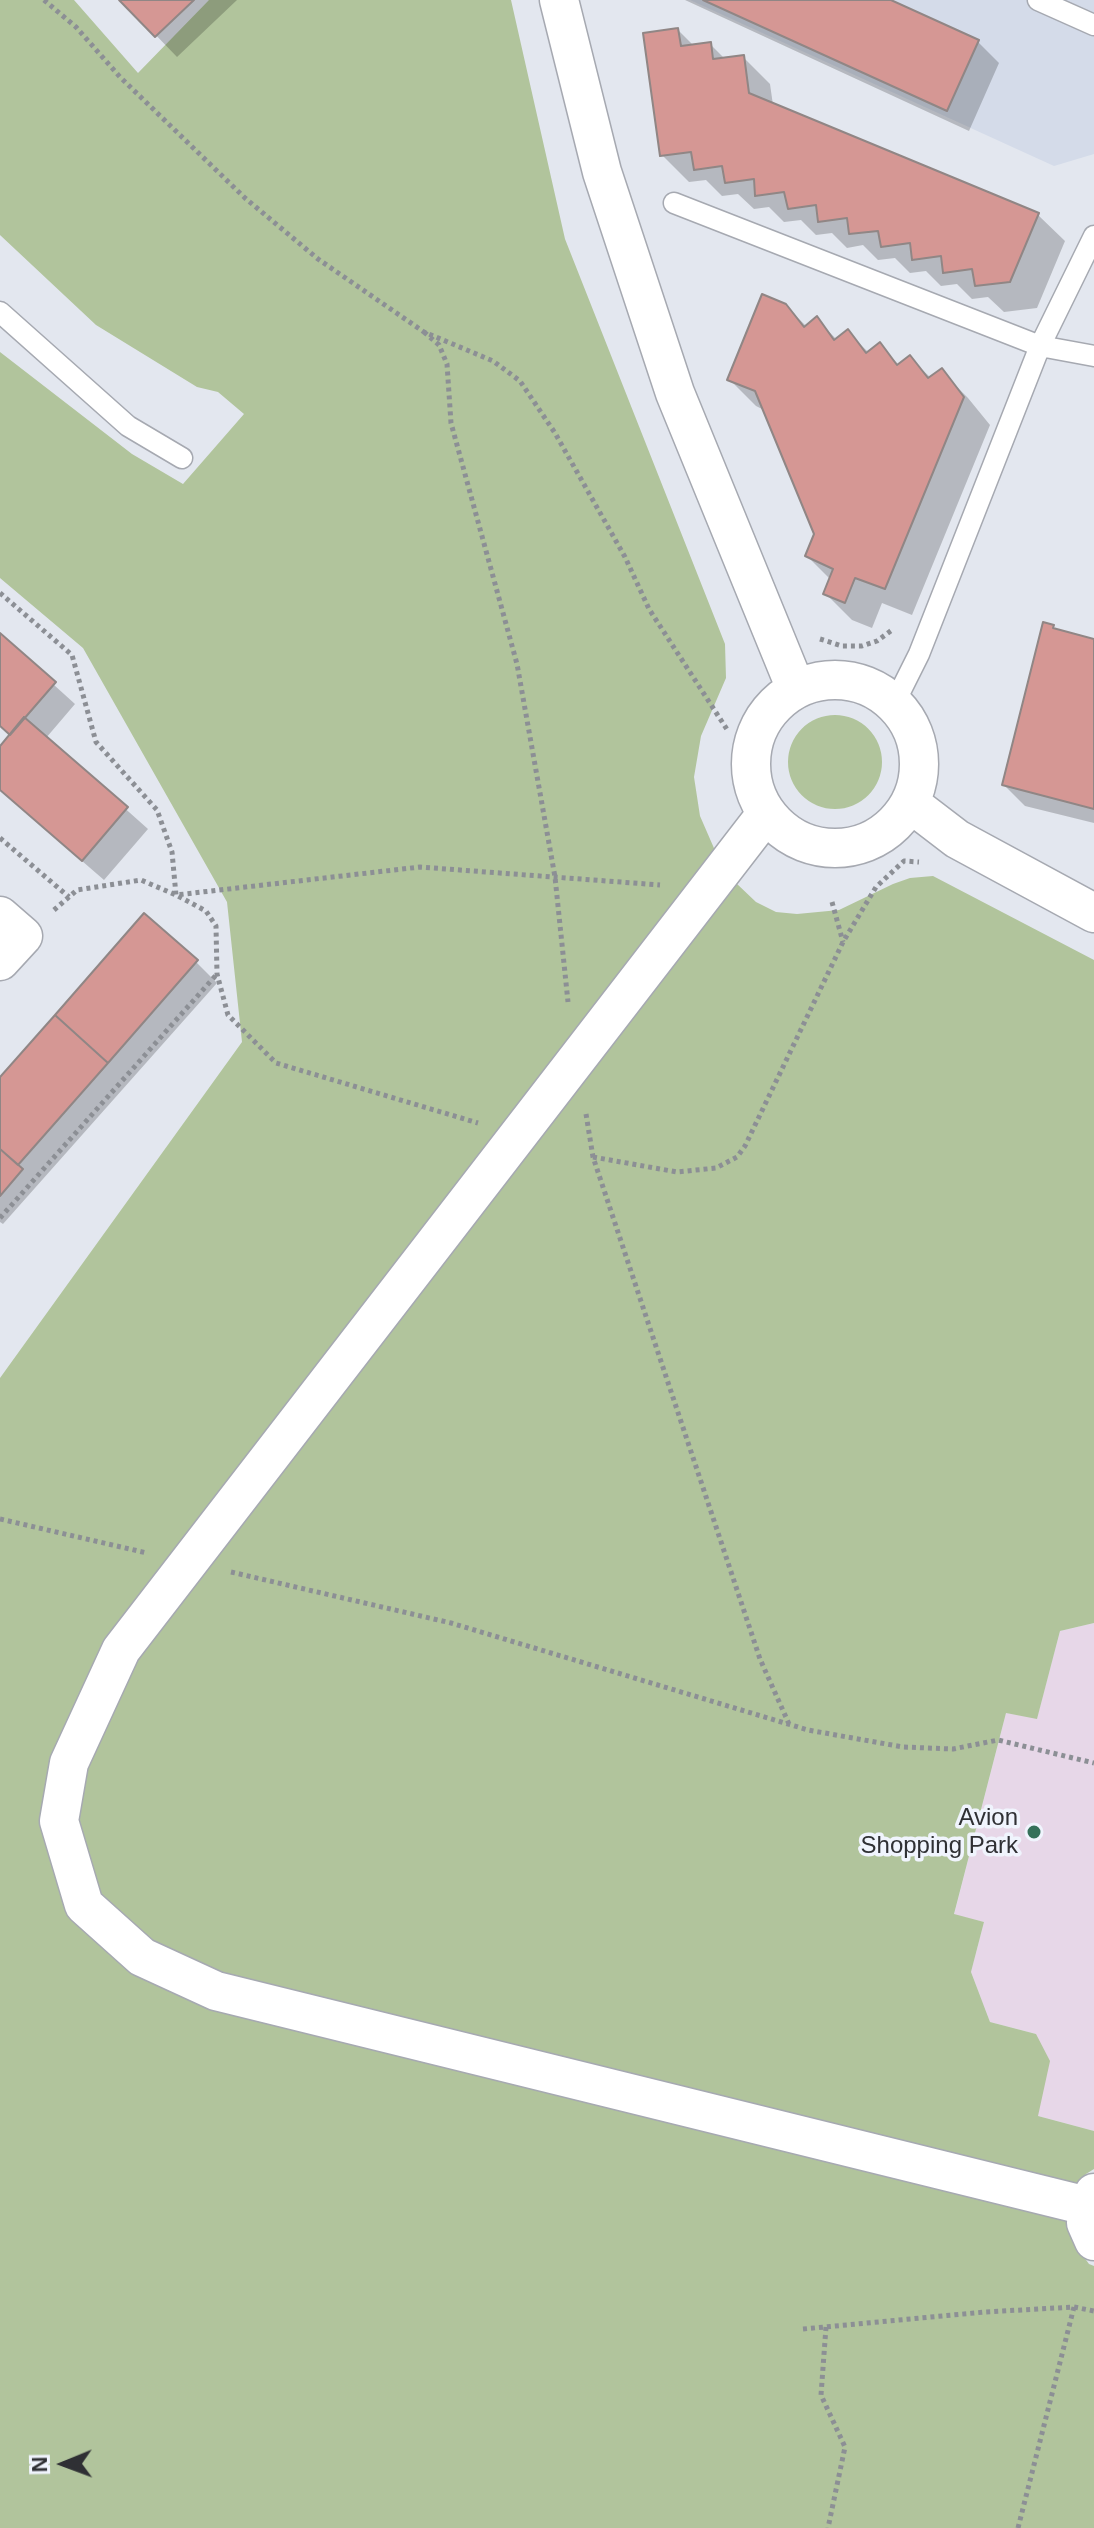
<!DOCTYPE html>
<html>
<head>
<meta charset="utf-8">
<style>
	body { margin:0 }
	#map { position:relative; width:1094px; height:2528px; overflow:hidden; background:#e3e7ef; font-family:Helvetica,sans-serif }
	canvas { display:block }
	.north { position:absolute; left:24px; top:2424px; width:80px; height:80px; -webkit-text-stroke:6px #f0f4fd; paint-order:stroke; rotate:269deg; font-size:22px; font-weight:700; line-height:32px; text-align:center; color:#2f3034 }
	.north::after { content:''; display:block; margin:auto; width:28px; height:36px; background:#2f3034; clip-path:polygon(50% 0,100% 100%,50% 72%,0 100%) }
</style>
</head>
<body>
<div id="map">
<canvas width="1094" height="2528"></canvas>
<div class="north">N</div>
</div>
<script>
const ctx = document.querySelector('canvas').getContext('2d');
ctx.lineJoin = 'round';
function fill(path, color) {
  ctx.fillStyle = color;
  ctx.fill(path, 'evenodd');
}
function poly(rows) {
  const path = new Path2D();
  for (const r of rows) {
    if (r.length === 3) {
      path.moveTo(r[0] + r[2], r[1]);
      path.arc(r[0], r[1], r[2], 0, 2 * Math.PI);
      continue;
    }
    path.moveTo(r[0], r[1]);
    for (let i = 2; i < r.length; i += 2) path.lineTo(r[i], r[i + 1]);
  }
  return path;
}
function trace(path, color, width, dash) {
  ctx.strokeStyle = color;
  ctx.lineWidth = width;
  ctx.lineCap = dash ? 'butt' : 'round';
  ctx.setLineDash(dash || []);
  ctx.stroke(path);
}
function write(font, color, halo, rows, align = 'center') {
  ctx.font = font + ' Helvetica,sans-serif';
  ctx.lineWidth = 7;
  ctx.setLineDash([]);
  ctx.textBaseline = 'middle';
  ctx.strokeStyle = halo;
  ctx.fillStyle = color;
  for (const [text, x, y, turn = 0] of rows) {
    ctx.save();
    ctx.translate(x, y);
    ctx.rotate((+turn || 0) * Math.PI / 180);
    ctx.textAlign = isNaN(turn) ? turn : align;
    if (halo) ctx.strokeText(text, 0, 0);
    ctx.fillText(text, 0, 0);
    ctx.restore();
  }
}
fill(poly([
	[1094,1623,1094,2131,1038,2116,1036,2034,990,2022,971,1972,984,1922,954,1915,1006,1713,1037,1718,1060,1631]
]), '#e7d7e8');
fill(poly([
	[690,0,1094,0,1094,154,1054,166]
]), '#d4dbe9');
fill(poly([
	[0,0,74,0,138,73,209,0,511,0,565,239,725,644,726,678,701,736,694,777,700,816,720,862,736,883,756,902,776,912,797,914,839,910,893,884,910,878,933,876,1094,960,1094,1623,1060,1631,1037,1719,1006,1713,954,1914,984,1922,971,1972,990,2022,1036,2034,1050,2061,1038,2116,1094,2131,1094,2169,1086,2174,1070,2194,1068,2221,1073,2242,1089,2264,1094,2266,1094,2528,0,2528,0,1378,242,1042,227,902,83,648,0,578,0,352,132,454,183,484,244,414,218,392,197,387,96,325,0,235],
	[835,762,47]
]), '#b1c49c');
fill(poly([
	[122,0,237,0,177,57],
	[685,0,886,0,978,42,999,63,969,131],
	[678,30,694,46,710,44,726,60,743,57,770,84,773,105,1038,215,1065,241,1037,308,1004,312,988,297,972,299,957,284,941,286,926,271,910,273,895,258,878,260,863,245,847,248,832,233,816,235,801,220,784,222,769,207,754,209,738,194,722,196,706,180,689,182,662,155],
	[785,305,807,327,817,319,837,340,848,332,869,353,879,345,900,366,910,358,931,378,941,371,968,398,990,425,912,615,882,603,872,628,852,620,826,594,831,580,807,556,816,534,764,410,756,406,729,379],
	[1053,627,1058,631,1094,641,1094,823,1025,806,1004,785],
	[0,636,75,704,46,738,148,829,104,880,0,790,0,749,11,736,0,726],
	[196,962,217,983,3,1224,0,1222,0,1080]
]), '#0003');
const building = poly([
	[119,0,194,0,155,37,119,0],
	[703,0,891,0,979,40,947,111,703,0],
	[678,28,681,46,711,42,713,59,744,55,749,93,1039,213,1010,282,975,286,972,269,943,273,941,256,912,260,910,243,881,247,878,231,849,234,847,218,818,222,816,205,788,209,784,192,755,196,754,179,725,183,722,166,694,170,691,152,660,156,643,33,678,28],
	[762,294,786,304,804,327,817,316,834,340,848,329,866,353,880,342,897,365,910,355,928,378,942,368,964,397,885,589,855,578,845,603,823,594,833,569,805,556,814,534,755,391,727,380,762,294],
	[1043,622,1054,625,1053,628,1094,639,1094,809,1002,785,1043,622],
	[0,633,56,682,10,735,0,726,0,633],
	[24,717,128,807,82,861,0,790,0,746,24,717],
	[144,913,198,960,108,1063,55,1015,144,913],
	[55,1015,108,1063,18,1165,0,1149,0,1077,55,1015],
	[0,1149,23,1169,0,1196,0,1149]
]);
fill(building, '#d59794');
trace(building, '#908685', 2);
const service = poly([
	[1038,0,1094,25],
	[674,203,1040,346,1094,356],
	[0,312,128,426,182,458],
	[894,704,919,654,1040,346,1094,236]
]);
const minor = poly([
	[559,0,602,172,675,393,796,689],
	[835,764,84],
	[910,803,957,839,1094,913],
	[766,814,121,1650,69,1763,59,1821,84,1905,142,1957,216,1991,1087,2206],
	[0,916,23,936,0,961],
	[1094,2193,1087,2206,1086,2223,1094,2241]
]);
trace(service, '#a6a9b1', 23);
trace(minor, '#a6a9b1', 41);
trace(poly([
	[44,0,76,27,120,77,245,198,318,259,424,332,493,361,520,381,555,433,625,557,649,609,728,731],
	[424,332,439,345,447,364,451,423,517,664,555,877,568,1002],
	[0,593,72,655,96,742,157,810,172,852,176,895,420,867,660,885],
	[820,639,842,646,862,646,877,641,892,630],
	[0,838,69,897],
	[832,902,843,942],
	[54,910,77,890,141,880,176,895,206,911,216,926,217,974,228,1015,276,1063,478,1123],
	[586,1114,593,1157,760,1659,789,1724],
	[593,1157,677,1172,716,1168,737,1157,745,1146,843,942,876,887,904,861,919,862],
	[0,1218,217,974],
	[0,1519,147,1553],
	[231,1572,451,1623,808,1730,903,1747,953,1749,998,1740,1094,1763],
	[826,2327,821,2395,845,2447,828,2528],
	[803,2329,985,2312,1074,2307,1094,2311],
	[1018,2528,1074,2307]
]), '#8c8f95', 5, [4, 4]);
trace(service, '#fff', 20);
trace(minor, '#fff', 38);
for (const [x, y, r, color] of [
	[1034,1832,8,"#35705a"]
]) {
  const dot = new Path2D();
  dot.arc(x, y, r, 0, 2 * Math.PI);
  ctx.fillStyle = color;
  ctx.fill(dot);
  trace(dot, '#f0f4fd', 3);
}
write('24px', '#2f3034', '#f0f4fd', [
	["Avion",1018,1818],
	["Shopping Park",1018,1846]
], 'right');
</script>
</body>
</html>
